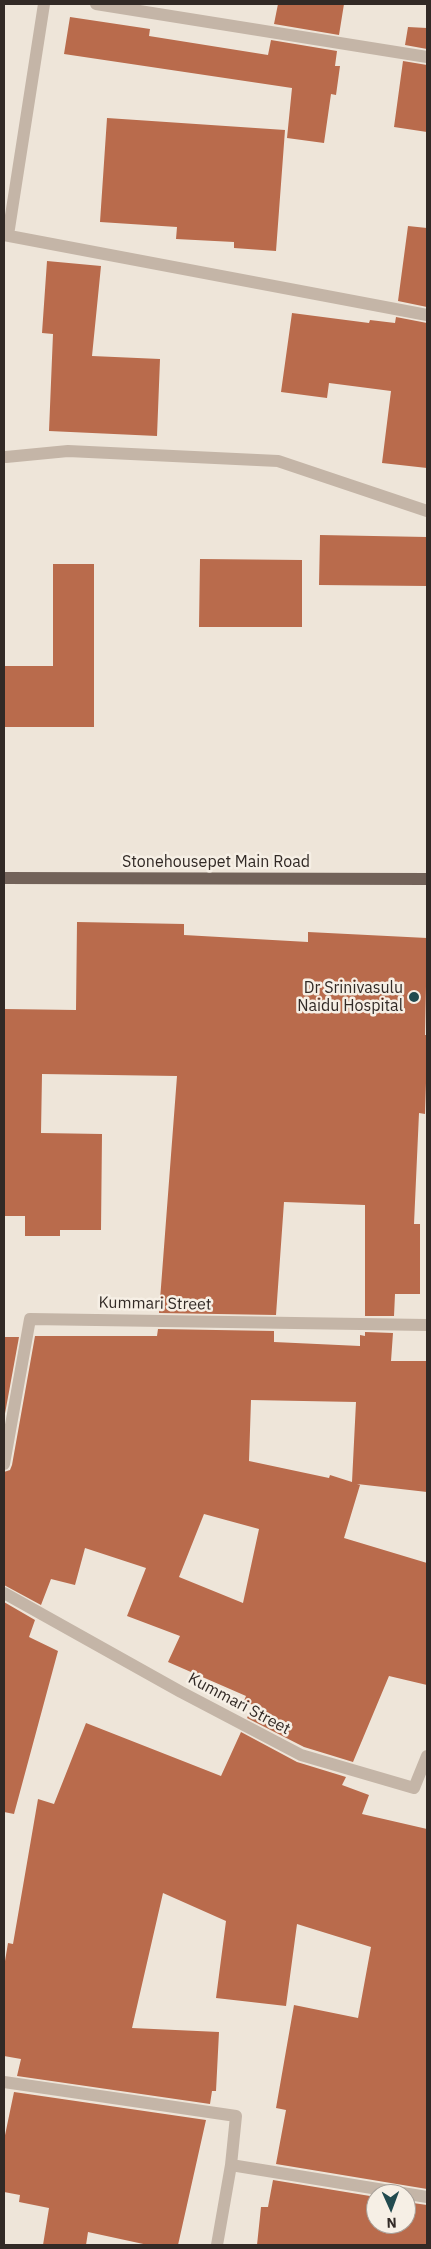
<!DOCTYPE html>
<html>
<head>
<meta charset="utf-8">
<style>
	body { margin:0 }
	#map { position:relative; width:431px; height:2249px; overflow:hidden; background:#eee5d9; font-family:"IBM Plex Sans",sans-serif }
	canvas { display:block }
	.frame { position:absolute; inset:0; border:5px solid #322a26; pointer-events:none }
	.north { position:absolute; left:366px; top:2184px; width:50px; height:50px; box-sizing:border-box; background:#f6efe5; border:1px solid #a8a099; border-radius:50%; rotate:178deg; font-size:14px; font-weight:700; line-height:20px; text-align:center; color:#322a26 }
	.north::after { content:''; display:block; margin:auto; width:18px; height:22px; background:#214a4e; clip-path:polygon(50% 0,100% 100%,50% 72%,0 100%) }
</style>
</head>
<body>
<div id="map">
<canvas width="431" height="2249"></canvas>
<div class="frame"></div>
<div class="north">N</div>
</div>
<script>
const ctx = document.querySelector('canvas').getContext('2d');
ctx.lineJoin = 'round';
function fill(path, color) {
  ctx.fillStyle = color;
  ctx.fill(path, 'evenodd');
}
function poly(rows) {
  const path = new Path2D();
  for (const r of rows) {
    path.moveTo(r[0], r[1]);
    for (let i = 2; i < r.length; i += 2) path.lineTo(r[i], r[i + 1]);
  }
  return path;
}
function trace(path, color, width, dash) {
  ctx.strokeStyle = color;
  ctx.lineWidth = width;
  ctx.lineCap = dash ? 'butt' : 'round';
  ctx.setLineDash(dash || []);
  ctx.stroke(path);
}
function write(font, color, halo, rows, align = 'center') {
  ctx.font = font + ' "IBM Plex Sans",sans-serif';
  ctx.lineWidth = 5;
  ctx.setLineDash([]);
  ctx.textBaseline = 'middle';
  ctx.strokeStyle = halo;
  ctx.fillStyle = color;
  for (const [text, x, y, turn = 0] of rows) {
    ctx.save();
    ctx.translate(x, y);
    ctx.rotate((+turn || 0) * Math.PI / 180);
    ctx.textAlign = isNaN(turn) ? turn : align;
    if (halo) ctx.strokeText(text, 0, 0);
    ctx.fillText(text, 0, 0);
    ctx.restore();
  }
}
fill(poly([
	[278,4,344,4,339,35,274,24],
	[70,17,150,29,149,36,268,55,271,40,337,51,335,66,340,66,336,95,331,94,324,143,287,138,292,88,64,54],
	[408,27,427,28,427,49,405,45],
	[403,61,427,65,427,132,394,127],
	[107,118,285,130,276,251,234,248,234,242,176,239,177,227,100,222],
	[408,226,427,228,427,307,398,301],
	[47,261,101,266,92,356,160,359,157,436,49,431,53,334,42,333],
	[292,313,369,323,370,320,395,323,396,317,427,323,427,468,382,463,391,391,329,383,327,398,281,392],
	[320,535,427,537,427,586,319,585],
	[200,559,302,560,302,627,199,627],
	[53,564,94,564,94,727,4,727,4,666,53,666],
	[77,922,184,924,184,935,308,942,308,932,427,938,425,1035,427,1035,427,1052,425,1114,419,1113,414,1224,420,1224,420,1294,395,1294,394,1316,365,1316,365,1205,284,1202,276,1315,159,1313,177,1076,42,1074,41,1133,102,1134,101,1230,60,1230,60,1236,25,1236,25,1216,4,1216,4,1009,76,1010],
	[158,1329,274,1331,274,1342,360,1346,360,1335,365,1336,365,1332,393,1333,391,1361,427,1361,427,1492,357,1484,360,1485,344,1538,427,1563,427,1685,389,1676,353,1762,304,1747,247,1718,253,1705,244,1701,246,1696,168,1662,180,1636,127,1616,146,1568,85,1548,75,1585,51,1579,41,1605,4,1585,4,1472,10,1470,12,1465,35,1336,157,1336],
	[251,1400,356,1402,352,1482,330,1475,329,1478,249,1461],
	[204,1514,259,1529,243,1603,179,1577],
	[4,1337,19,1337,4,1419],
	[4,1602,35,1620,29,1637,58,1651,14,1814,4,1812],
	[86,1723,221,1776,241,1732,297,1762,346,1777,342,1785,369,1795,362,1814,427,1829,427,2189,276,2164,286,2110,276,2108,294,2005,358,2018,371,1947,297,1924,286,2006,216,1998,226,1921,163,1893,132,2028,219,2032,216,2091,212,2091,210,2104,17,2076,21,2059,4,2056,4,1967,8,1943,13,1944,38,1799,54,1804],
	[14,2092,206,2120,178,2245,148,2245,88,2232,86,2245,43,2245,49,2208,19,2202,20,2195,4,2192,4,2140],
	[273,2180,376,2197,376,2224,406,2224,406,2202,427,2205,427,2245,257,2245,261,2207,268,2207]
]), '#b96b4c');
trace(poly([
	[96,4,427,57],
	[4,235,427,315],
	[8,235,44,4],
	[6,457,68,451,278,461,427,511],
	[4,1464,30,1319,427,1325],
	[4,1593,181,1692,301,1755,414,1788,427,1756],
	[4,2082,236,2116,231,2165,217,2245],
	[231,2165,427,2197]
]), '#c4b5a7', 12);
trace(poly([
	[4,878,427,879]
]), '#726259', 12);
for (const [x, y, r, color] of [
	[414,997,6,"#214a4e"]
]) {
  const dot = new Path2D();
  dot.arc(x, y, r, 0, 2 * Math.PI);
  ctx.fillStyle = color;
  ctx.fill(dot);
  trace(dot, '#f6efe5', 2);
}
write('16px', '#322a26', '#f6efe5', [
	["Stonehousepet Main Road",216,862],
	["Kummari Street",155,1304,1],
	["Kummari Street",239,1704,28]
]);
write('16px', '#322a26', '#f6efe5', [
	["Dr Srinivasulu",403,988],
	["Naidu Hospital",403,1006]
], 'right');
</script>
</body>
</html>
